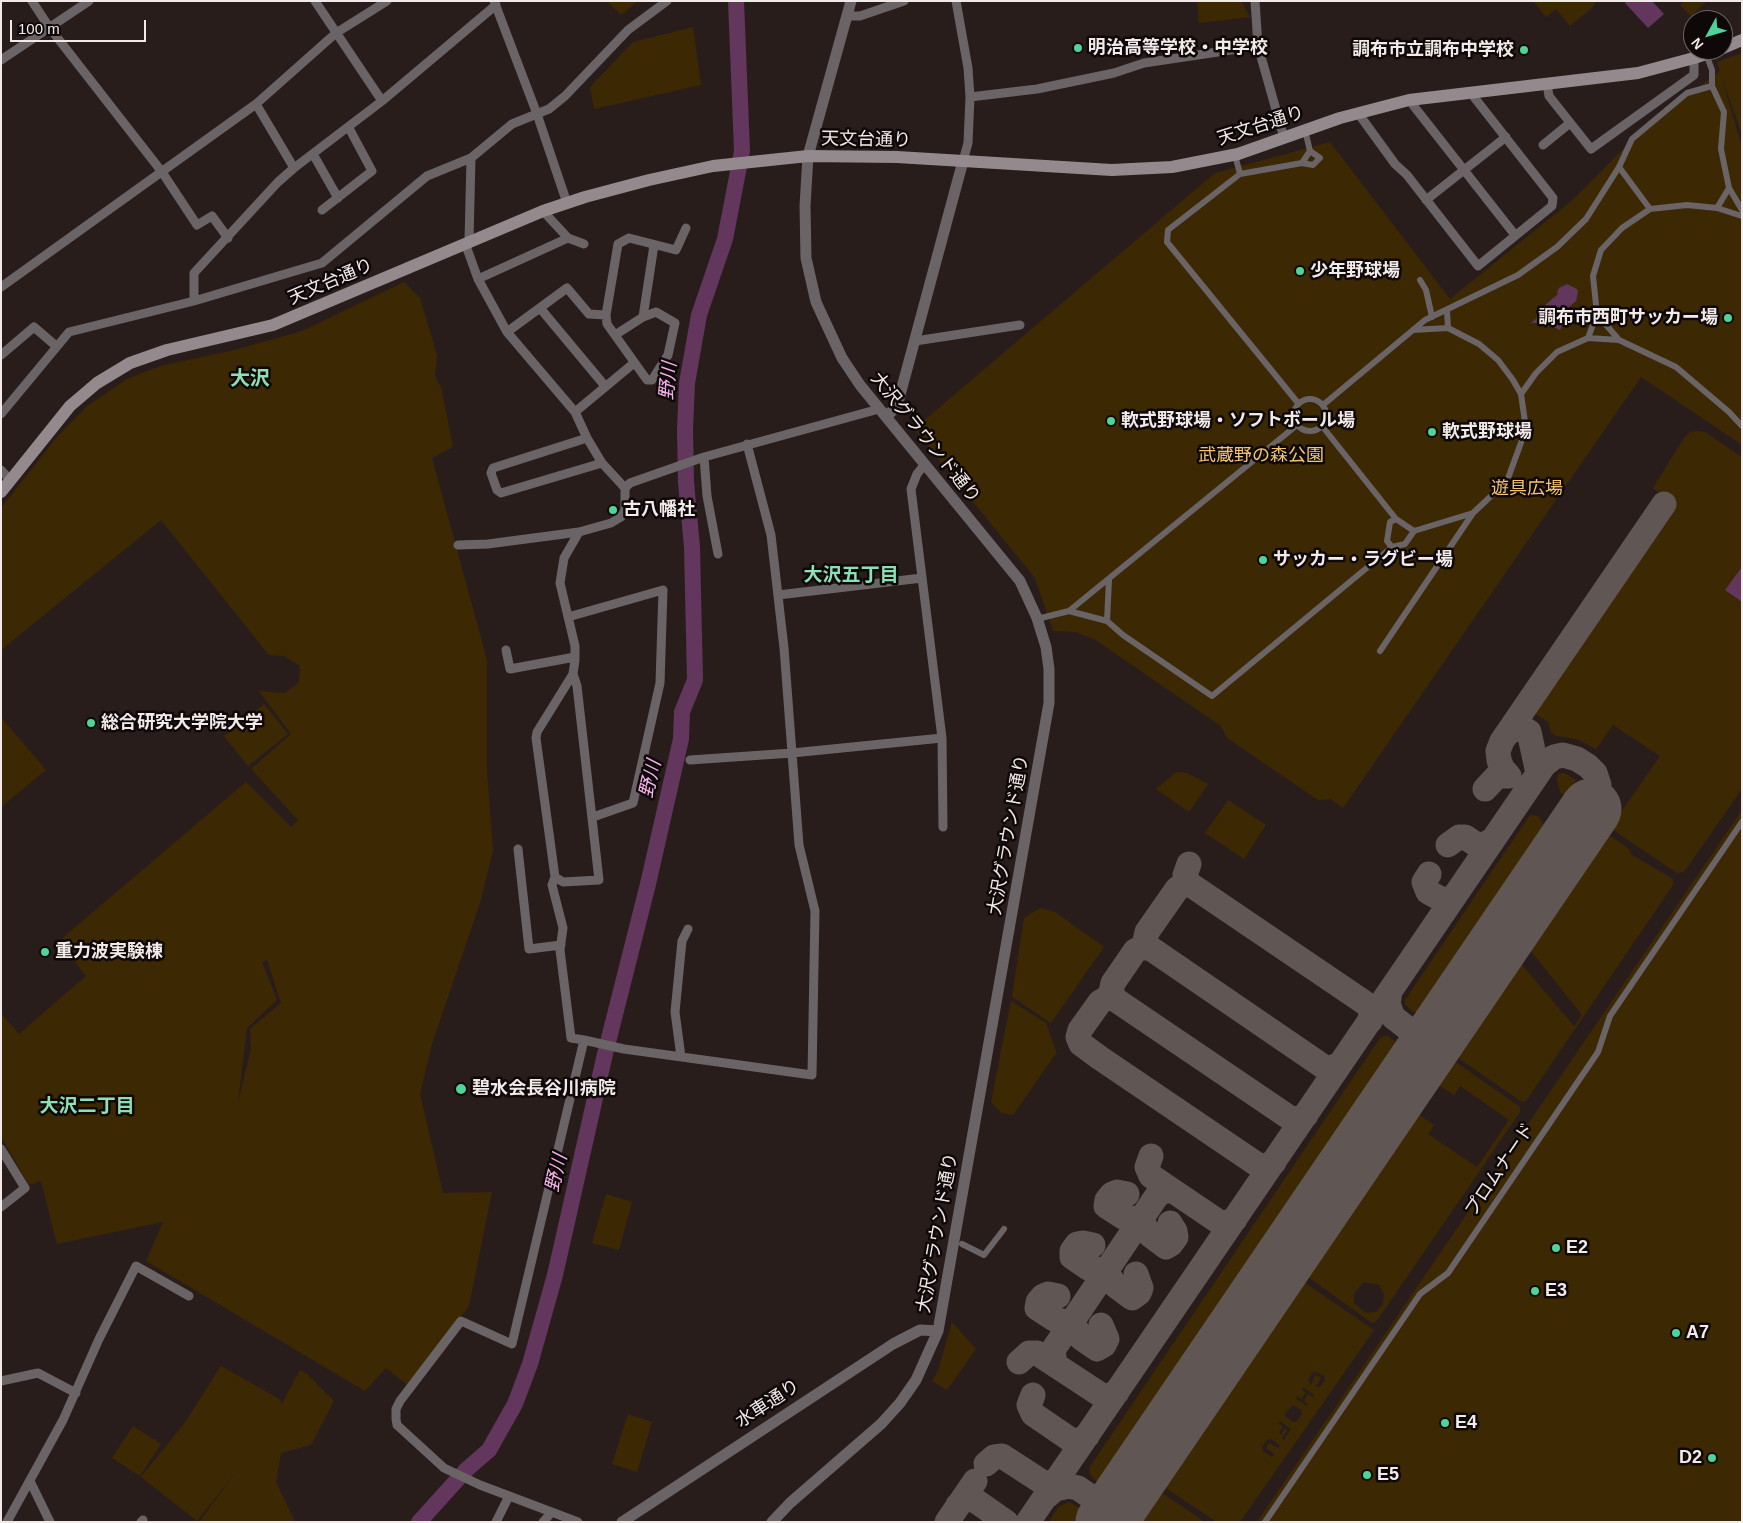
<!DOCTYPE html>
<html>
<head>
<meta charset="utf-8">
<style>
	body { margin:0 }
	#map { position:relative; width:1743px; height:1523px; overflow:hidden; background:#291d1c; font-family:Arial,sans-serif }
	canvas { display:block }
	.frame { position:absolute; inset:0; border:2px solid #f2eae9; pointer-events:none }
	.north { position:absolute; left:1683px; top:10px; width:50px; height:50px; box-sizing:border-box; background:#0e0908; border:1px solid #696362; border-radius:50%; rotate:231deg; font-size:14px; font-weight:700; line-height:20px; text-align:center; color:#f2eae9 }
	.north::after { content:''; display:block; margin:auto; width:18px; height:22px; background:#4ed399; clip-path:polygon(50% 0,100% 100%,50% 72%,0 100%) }
	.scale { position:absolute; left:10px; top:20px; width:136px; height:22px; box-sizing:border-box; border:2px solid #f2eae9; border-top:0; padding-left:6px; font-size:15px; line-height:18px; white-space:nowrap; color:#f2eae9; -webkit-text-stroke:4px #0e0908; paint-order:stroke }
</style>
</head>
<body>
<div id="map">
<canvas width="1743" height="1523"></canvas>
<div class="frame"></div>
<div class="north">N</div>
<div class="scale">100 m</div>
</div>
<script>
const ctx = document.querySelector('canvas').getContext('2d');
ctx.lineJoin = 'round';
function fill(path, color) {
  ctx.fillStyle = color;
  ctx.fill(path, 'evenodd');
}
function poly(rows) {
  const path = new Path2D();
  for (const r of rows) {
    if (r.length === 3) {
      path.moveTo(r[0] + r[2], r[1]);
      path.arc(r[0], r[1], r[2], 0, 2 * Math.PI);
      continue;
    }
    path.moveTo(r[0], r[1]);
    for (let i = 2; i < r.length; i += 2) path.lineTo(r[i], r[i + 1]);
  }
  return path;
}
function trace(path, color, width, dash) {
  ctx.strokeStyle = color;
  ctx.lineWidth = width;
  ctx.lineCap = dash ? 'butt' : 'round';
  ctx.setLineDash(dash || []);
  ctx.stroke(path);
}
function write(font, color, halo, rows, align = 'center') {
  ctx.font = font + ' Arial,"Noto Sans JP",sans-serif';
  ctx.lineWidth = 5;
  ctx.setLineDash([]);
  ctx.textBaseline = 'middle';
  ctx.strokeStyle = halo;
  ctx.fillStyle = color;
  for (const [text, x, y, turn = 0] of rows) {
    ctx.save();
    ctx.translate(x, y);
    ctx.rotate((+turn || 0) * Math.PI / 180);
    ctx.textAlign = isNaN(turn) ? turn : align;
    if (halo) ctx.strokeText(text, 0, 0);
    ctx.fillText(text, 0, 0);
    ctx.restore();
  }
}
fill(poly([
	[607,1,638,1,621,15],
	[1197,1,1241,1,1250,17,1199,23],
	[1533,1,1596,1,1592,8,1570,26,1556,9,1546,17],
	[1684,1,1707,1,1691,16,1680,5],
	[693,27,701,85,594,109,590,87,633,42],
	[1742,53,1742,134,1722,79,1742,147,1742,445,1641,377,1343,808,1331,799,1318,800,1227,738,1221,726,1094,639,1076,632,1053,631,1035,578,914,429,1215,173,1330,142,1450,299,1575,198,1642,130,1720,71,1717,62],
	[404,282,420,298,437,355,435,377,441,387,453,447,432,458,487,660,487,772,493,850,481,900,432,1044,420,1094,443,1193,492,1192,469,1306,409,1386,386,1368,365,1391,146,1261,163,1222,57,1244,41,1181,29,1185,1,1137,1,1013,19,1034,86,976,59,941,246,782,291,827,298,820,251,769,291,734,259,691,285,693,299,682,300,666,284,656,269,655,161,520,1,650,1,508,57,437,86,407,127,379,160,366,235,350,302,331],
	[267,960,281,1003,250,1029,251,1049,238,1102,247,1028,277,1000,262,962],
	[1698,431,1705,432,1742,457,1742,789,1684,872,1677,873,1610,828,1660,756,1613,725,1596,749,1577,739,1556,736,1551,732,1548,722,1533,712,1674,504,1653,488,1684,438,1690,432],
	[264,704,288,734,248,766,224,736],
	[1,717,46,770,1,807],
	[1176,772,1187,773,1208,784,1189,812,1156,789],
	[1564,773,1576,780,1565,796,1560,792,1557,780,1558,774],
	[1228,800,1266,825,1244,859,1205,833],
	[1742,810,1742,1522,1257,1522],
	[1530,815,1538,816,1545,827,1421,1012,1413,1012,1405,1004,1405,1000],
	[1605,832,1629,849,1632,855,1673,879,1673,885,1526,1101,1522,1102,1454,1055,1518,960,1574,1026,1582,1015,1527,946],
	[1040,908,1055,912,1104,947,1051,1023,1012,997,1024,918],
	[1011,1001,1046,1023,1057,1054,1054,1056,1013,1115,1002,1113,991,1102],
	[1387,1035,1397,1043,1396,1051,1106,1477,1096,1481,1090,1474,1089,1468,1380,1038],
	[1454,1061,1520,1107,1520,1112,1376,1322,1372,1323,1308,1277,1418,1114,1434,1125,1428,1134,1477,1167,1509,1120,1460,1086,1454,1095,1438,1085],
	[1364,1282,1379,1285,1384,1294,1383,1304,1376,1312,1366,1313,1354,1303,1354,1293],
	[606,1194,632,1202,619,1250,592,1243],
	[1305,1283,1374,1330,1240,1522,1217,1522,1161,1485],
	[1316,1372,1324,1376,1325,1380,1320,1387,1314,1386,1318,1384,1321,1378,1315,1375,1311,1385,1308,1380,1312,1373],
	[1303,1387,1314,1395,1313,1397,1308,1394,1304,1401,1308,1404,1307,1406,1296,1399,1297,1396,1301,1399,1306,1393,1302,1390],
	[1293,1405,1301,1410,1302,1414,1297,1421,1293,1422,1286,1417,1285,1413],
	[1280,1421,1291,1429,1284,1440,1282,1438,1287,1430,1285,1428,1281,1435,1279,1433,1283,1426,1278,1424],
	[1271,1439,1280,1446,1278,1448,1269,1443,1266,1448,1274,1454,1272,1457,1263,1451,1262,1447,1267,1440],
	[952,1322,976,1349,947,1390,932,1381,938,1371],
	[221,1366,281,1400,281,1405,300,1370,307,1374,334,1401,311,1445,281,1453,276,1482,295,1522,199,1522,237,1471,197,1521,141,1477,186,1421],
	[628,1414,652,1422,637,1472,612,1464],
	[133,1426,161,1444,140,1476,112,1458],
	[1159,1491,1205,1522,1139,1522],
	[1069,1502,1078,1507,1080,1512,1076,1522,1049,1522,1058,1507]
]), '#3c2904');
fill(poly([
	[1627,1,1652,1,1664,14,1648,28,1625,3],
	[1567,284,1577,289,1578,292,1576,301,1569,307,1567,317,1560,330,1551,326,1545,319,1538,323,1531,323,1541,314,1543,307,1558,294,1557,292,1559,288],
	[1742,567,1742,602,1725,590]
]), '#62365d');
trace(poly([
	[419,1522,466,1470,489,1450,515,1404,530,1364,555,1275,605,1054,648,884,681,739,682,712,695,680,692,547,686,482,685,429,687,383,699,315,725,239,742,151,736,1]
]), '#62365d', 16);
trace(poly([
	[1508,733,1520,726,1529,732,1538,773],
	[1509,776,1502,768,1499,760,1498,751,1502,741,1664,504],
	[1485,789,1497,776,1509,776],
	[1448,845,1459,837,1465,837,1477,845,1483,845,1493,840],
	[1189,864,1185,875,1188,883,1368,1005,1371,1012,1370,1021],
	[1429,874,1424,882,1428,892,1443,900,1449,900,1456,894],
	[1191,885,1183,885,1177,889,1147,932,1145,941,1150,948,1324,1067,1331,1068,1340,1064],
	[1390,991,1388,1004,1393,1017,1411,1031,1418,1041,1417,1064],
	[1116,1000,1111,992,1113,983,1135,951,1141,948,1150,948],
	[1411,1031,1431,1032,1446,1022],
	[1151,1156,1147,1167,1151,1176,1219,1222,1226,1223,1235,1219],
	[1274,1162,1265,1166,1258,1165,1100,1058,1081,1044,1078,1037,1080,1030,1100,1002,1107,998,1113,998,1290,1118,1297,1119,1306,1115],
	[1127,1194,1117,1192,1112,1194,1107,1200,1106,1206,1123,1217,1131,1218,1137,1226,1146,1228,1150,1235,1166,1247,1171,1244,1176,1237,1175,1231,1170,1223],
	[1093,1245,1083,1243,1077,1244,1072,1251,1072,1257,1088,1268,1097,1269,1102,1277,1111,1279,1116,1286,1132,1298,1139,1293,1141,1288,1136,1274],
	[1058,1296,1048,1294,1043,1296,1038,1302,1037,1308,1054,1319,1062,1321,1068,1328,1077,1330,1081,1338,1097,1349,1104,1345,1107,1339,1101,1325],
	[1019,1362,1029,1353,1037,1353,1101,1395,1108,1396,1117,1392],
	[1055,1364,1053,1350,1156,1197,1163,1191,1173,1191],
	[1033,1395,1029,1405,1033,1414,1071,1440,1078,1441,1087,1436],
	[986,1464,994,1457,1002,1456,1042,1482,1049,1484,1058,1479],
	[1047,1496,1055,1489,1069,1486,1078,1488,1094,1499,1110,1500,1120,1495,1133,1482],
	[958,1505,964,1500,973,1499,1006,1522],
	[947,1522,975,1481],
	[1028,1522,1544,765,1554,757,1563,755,1577,759,1588,766,1595,773,1599,785,1595,802]
]), '#605654', 25);
trace(poly([
	[1106,1522,1591,809]
]), '#605654', 61);
trace(poly([
	[1235,155,1240,174],
	[1302,163,1310,151],
	[1619,167,1650,209],
	[1729,188,1742,210],
	[1717,208,1742,216],
	[1420,280,1426,290,1432,317],
	[1447,311,1448,328],
	[1597,314,1619,340],
	[1413,330,1448,328,1479,344,1498,360,1513,380,1521,394],
	[1588,338,1597,314,1593,276,1601,250,1622,228,1650,209,1687,205,1717,208,1729,188,1721,149,1724,112,1712,86,1712,70,1706,54],
	[1310,415,16],
	[1298,403,1167,242,1168,230,1240,174,1302,163,1313,165,1320,158,1310,151,1305,130],
	[1323,405,1425,320,1518,275,1557,247,1586,219,1619,167,1632,139,1687,93,1712,86],
	[1322,426,1396,519,1414,531,1473,513,1507,481,1526,429,1521,394,1536,373,1557,352,1588,338,1619,340,1676,367,1729,412,1742,426],
	[1396,519,1390,522,1387,541,1392,547,1405,544,1414,531],
	[1109,580,1107,621,1123,635,1212,696,1392,547],
	[1069,611,1107,621],
	[1037,619,1069,611,1297,425],
	[1380,651,1473,513],
	[962,1244,984,1255,1004,1229],
	[1265,1522,1420,1294,1448,1273,1598,1052,1610,1016,1742,822]
]), '#6a6466', 6);
trace(poly([
	[32,1,49,27,162,172,197,225,212,216,228,238],
	[315,1,382,101],
	[494,1,537,114,567,203],
	[956,1,968,68,970,97,968,143,963,161],
	[1255,1,1258,46,1284,138],
	[847,16,860,16,904,1],
	[1,60,89,1],
	[1547,84,1549,96,1591,149,1694,75,1694,58],
	[970,97,1037,89,1114,73,1144,63,1258,46],
	[1409,100,1515,235],
	[256,104,294,168],
	[1358,113,1395,164,1407,175,1478,266,1552,206,1553,198,1470,92],
	[1543,145,1570,123],
	[313,154,338,198],
	[1426,200,1506,137],
	[322,210,372,171,349,128],
	[543,211,568,238,584,244],
	[469,241,471,158],
	[465,243,478,279,507,332,575,412,587,438,602,463,625,488,625,510,621,517,611,523,579,532,564,558,560,583,575,646,575,660,573,674,537,732,536,738,555,877,552,885,563,928,560,950,571,1038,584,1040,519,1314,512,1344,461,1321,400,1401,396,1409,396,1419,397,1425,444,1468,480,1485,578,1522],
	[478,279,568,238],
	[1,287,256,104,336,33,387,1],
	[194,301,194,273,278,182,294,168,382,101,496,5],
	[540,308,605,386],
	[643,317,656,312,675,323,668,355,652,380,647,380,607,324,606,315,618,244,629,238,676,250,686,228],
	[507,332,567,288,589,314,606,315],
	[615,335,643,317,654,245],
	[915,341,1020,325],
	[1,355,34,327,56,346],
	[575,412,634,363],
	[1,414,69,332,194,301,322,263,427,176,471,158,512,124,549,109,565,96,628,30,667,1],
	[587,438,493,468,491,473,497,490,501,493,602,463],
	[704,457,707,496,718,554],
	[925,464,917,474,911,489,942,738,943,827],
	[1,470,11,481],
	[625,488,630,483,704,457,879,409],
	[458,545,488,544,579,532],
	[778,595,922,578],
	[568,617,663,590,660,683,633,803,593,817],
	[506,650,510,669,575,657],
	[690,760,792,753,942,738],
	[518,849,529,949,561,945],
	[555,877,563,882,599,880,577,686,573,674],
	[584,1040,624,1049,812,1075,815,911,799,845,784,648,771,535,747,444],
	[681,1057,675,1012,682,941,688,929],
	[1,1149,25,1188,1,1207],
	[1,1381,38,1373,76,1393],
	[30,1481,50,1522],
	[7,1522,63,1420,99,1339,136,1266,189,1296],
	[141,1522,143,1520],
	[496,1522,509,1496],
	[543,1522,552,1512]
]), '#6a6466', 9);
trace(poly([
	[886,417,897,406,963,161],
	[622,1522,893,1344,920,1330,938,1331],
	[772,1522,790,1503,881,1424,900,1403,916,1380,938,1331,1049,703,1049,669,1046,647,1037,618,1020,581,860,385,842,358,816,302,806,258,805,206,808,156,851,1]
]), '#6a6466', 11);
trace(poly([
	[1723,48,1742,40],
	[1,492,70,406,97,383,130,363,167,350,273,325,543,211,585,197,649,180,713,166,808,156,897,157,1112,170,1172,167,1238,154,1340,118,1409,100,1638,73,1694,58,1718,50]
]), '#948a8d', 12);
for (const [x, y, r, color] of [
	[1078,48,5,"#4ed399"],
	[1524,50,5,"#4ed399"],
	[1300,271,5,"#4ed399"],
	[1728,318,5,"#4ed399"],
	[1111,421,5,"#4ed399"],
	[1432,432,5,"#4ed399"],
	[613,510,5,"#4ed399"],
	[1263,560,5,"#4ed399"],
	[91,723,5,"#4ed399"],
	[45,952,5,"#4ed399"],
	[461,1089,6,"#4ed399"],
	[1556,1248,5,"#4ed399"],
	[1535,1291,5,"#4ed399"],
	[1676,1333,5,"#4ed399"],
	[1445,1423,5,"#4ed399"],
	[1712,1458,5,"#4ed399"],
	[1367,1475,5,"#4ed399"]
]) {
  const dot = new Path2D();
  dot.arc(x, y, r, 0, 2 * Math.PI);
  ctx.fillStyle = color;
  ctx.fill(dot);
  trace(dot, '#0e0908', 2);
}
write('bold 18px', '#f2eae9', '#0e0908', [
	["明治高等学校・中学校",1088,48],
	["調布市立調布中学校",1514,50,"right"],
	["少年野球場",1310,271],
	["調布市西町サッカー場",1718,318,"right"],
	["軟式野球場・ソフトボール場",1121,421],
	["軟式野球場",1442,432],
	["古八幡社",623,510],
	["サッカー・ラグビー場",1273,560],
	["総合研究大学院大学",101,723],
	["重力波実験棟",55,952],
	["碧水会長谷川病院",472,1089],
	["E2",1566,1248],
	["E3",1545,1291],
	["A7",1686,1333],
	["E4",1455,1423],
	["D2",1702,1458,"right"],
	["E5",1377,1475]
], 'left');
write('18px', '#f2eae9', '#0e0908', [
	["天文台通り",1261,126,-18],
	["天文台通り",866,140,1],
	["天文台通り",331,282,-23],
	["大沢グラウンド通り",925,438,51],
	["大沢グラウンド通り",1009,835,-80],
	["プロムナード",1500,1170,-56],
	["大沢グラウンド通り",938,1233,-80],
	["水車通り",768,1404,-33]
]);
write('18px', '#f5c574', '#0e0908', [
	["武蔵野の森公園",1261,456],
	["遊具広場",1527,489]
]);
write('italic 19px', '#f8b1ee', '#0e0908', [
	["野川",669,381,-85],
	["野川",651,779,-77],
	["野川",557,1173,-77]
]);
write('bold 19px', '#8ddfb5', '#0e0908', [
	["大沢五丁目",851,576],
	["大沢二丁目",87,1107]
]);
write('bold 20px', '#8ddfb5', '#0e0908', [
	["大沢",250,379]
]);
</script>
</body>
</html>
